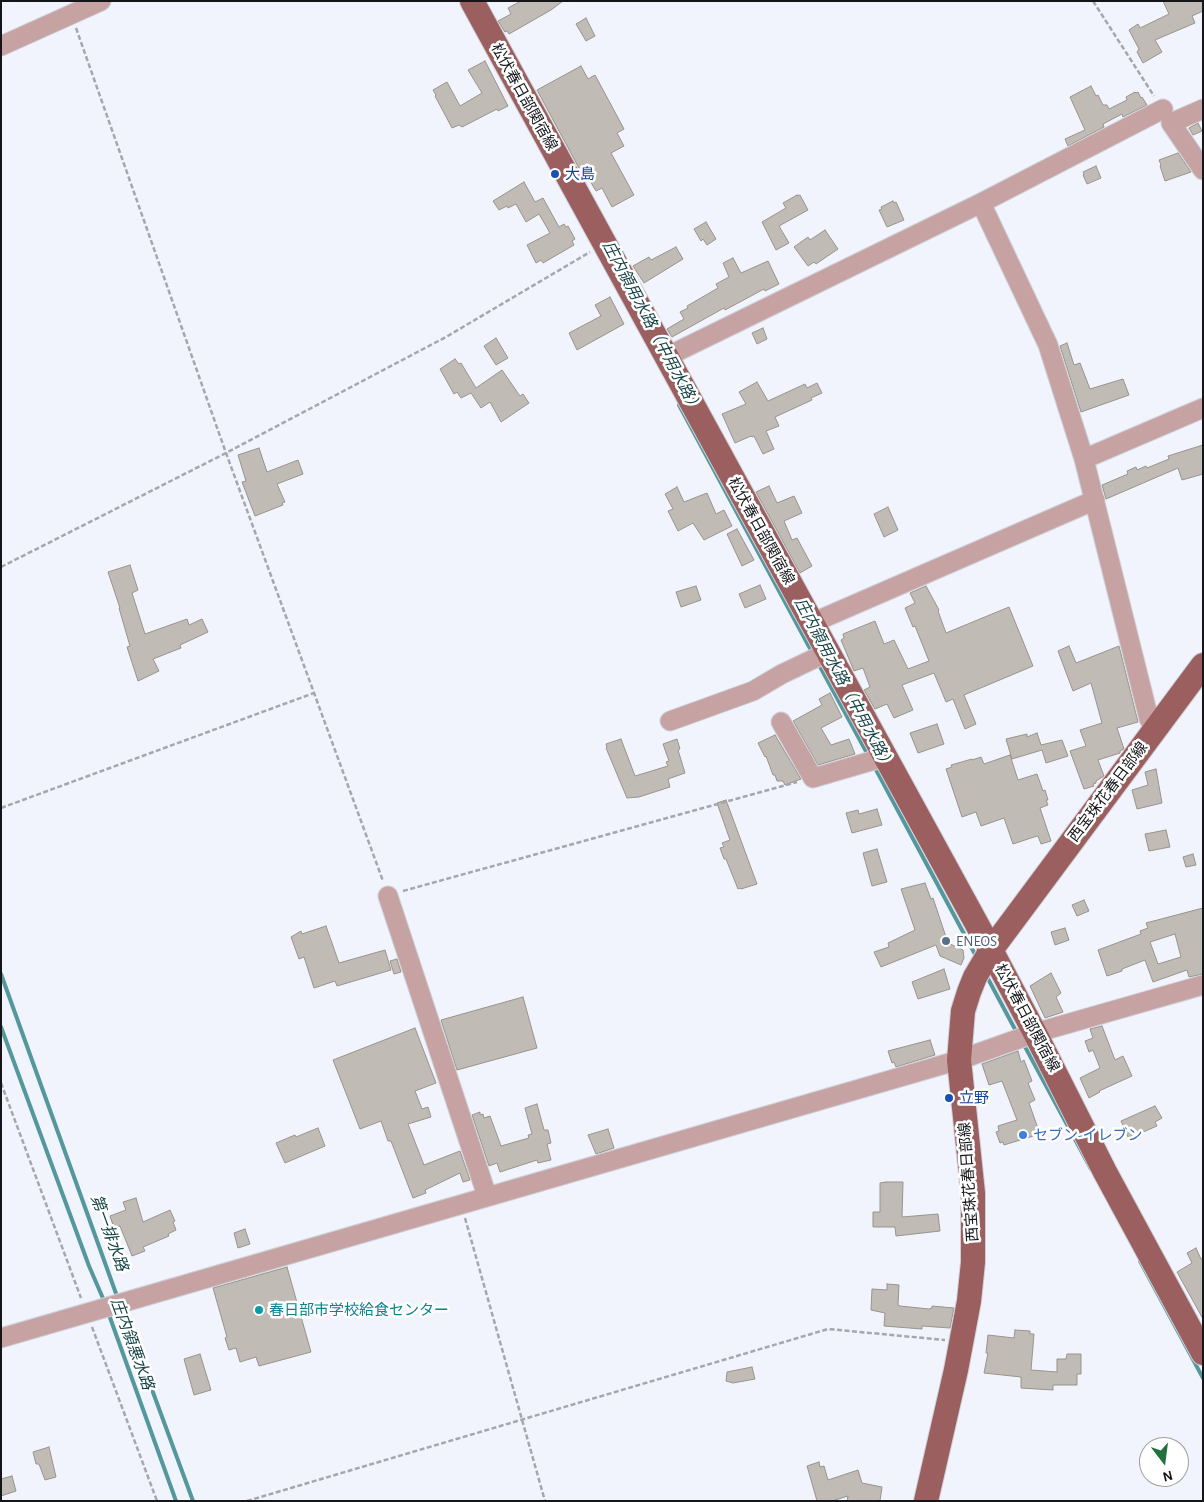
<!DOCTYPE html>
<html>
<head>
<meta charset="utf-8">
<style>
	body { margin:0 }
	#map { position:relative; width:1204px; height:1502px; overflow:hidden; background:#f1f4fc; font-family:"Alegreya Sans",sans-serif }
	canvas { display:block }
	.frame { position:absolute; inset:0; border:2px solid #141518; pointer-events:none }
	.north { position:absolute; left:1139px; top:1437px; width:50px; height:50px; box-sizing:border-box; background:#fff; border:1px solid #a1a1a3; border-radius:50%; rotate:165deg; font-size:14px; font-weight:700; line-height:20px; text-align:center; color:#141518 }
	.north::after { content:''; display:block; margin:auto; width:18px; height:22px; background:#23703f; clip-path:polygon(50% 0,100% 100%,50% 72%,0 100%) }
</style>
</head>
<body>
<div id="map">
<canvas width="1204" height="1502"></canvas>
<div class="frame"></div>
<div class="north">N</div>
</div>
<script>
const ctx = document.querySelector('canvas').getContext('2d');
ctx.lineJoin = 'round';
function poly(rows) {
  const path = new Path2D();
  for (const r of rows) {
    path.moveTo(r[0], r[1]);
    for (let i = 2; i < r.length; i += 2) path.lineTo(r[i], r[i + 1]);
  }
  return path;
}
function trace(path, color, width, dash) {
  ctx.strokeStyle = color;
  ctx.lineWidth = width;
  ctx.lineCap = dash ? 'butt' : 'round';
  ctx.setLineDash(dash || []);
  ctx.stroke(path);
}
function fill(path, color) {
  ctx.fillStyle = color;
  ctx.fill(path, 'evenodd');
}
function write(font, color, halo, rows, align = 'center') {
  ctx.font = font + ' "Alegreya Sans","Noto Sans JP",sans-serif';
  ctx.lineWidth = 5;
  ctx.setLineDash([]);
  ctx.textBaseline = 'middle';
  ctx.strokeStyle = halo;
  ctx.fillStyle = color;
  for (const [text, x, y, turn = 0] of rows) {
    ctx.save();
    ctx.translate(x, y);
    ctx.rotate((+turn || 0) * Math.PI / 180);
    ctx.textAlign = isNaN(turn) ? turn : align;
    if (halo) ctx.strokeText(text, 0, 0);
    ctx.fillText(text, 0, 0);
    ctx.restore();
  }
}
trace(poly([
	[679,405,813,654],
	[818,663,868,755],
	[874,766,977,958],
	[1,974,118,1299],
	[986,975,1017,1033],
	[1,1027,89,1266,105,1303],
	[1023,1043,1091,1169],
	[1140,1261,1203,1378],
	[122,1308,193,1501],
	[108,1312,176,1501]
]), '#54979c', 4);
const building = poly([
	[521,1,563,1,551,10,509,34,507,31,505,32,498,21,511,14,508,8,521,1],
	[1163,1,1203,1,1203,11,1192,16,1195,23,1155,40,1162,52,1143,63,1137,52,1139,49,1129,30,1138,24,1140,28,1169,14,1163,1],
	[586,18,595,36,586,41,576,24,586,18],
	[485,61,508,106,498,111,497,109,462,127,459,125,452,128,435,96,436,95,433,90,447,82,460,106,482,93,468,70,485,61],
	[581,66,588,79,595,75,624,129,617,133,624,146,611,153,634,195,612,207,602,188,596,191,583,169,580,170,537,90,581,66],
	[1091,86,1096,96,1098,95,1103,105,1107,105,1109,109,1127,100,1126,97,1135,92,1136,93,1138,92,1141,98,1142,97,1147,105,1123,117,1122,114,1103,124,1104,127,1068,146,1065,139,1085,130,1070,97,1091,86],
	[1198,123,1202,131,1193,135,1189,128,1198,123],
	[1178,153,1191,172,1165,181,1160,166,1161,165,1159,160,1178,153],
	[1096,166,1101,178,1087,184,1083,175,1084,174,1083,172,1096,166],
	[524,182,535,202,543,198,559,227,564,224,566,227,568,226,575,239,572,241,574,245,543,263,541,260,536,263,527,245,550,233,539,214,526,222,516,204,508,208,507,206,499,210,493,201,524,182],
	[797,195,797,196,800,195,808,210,779,226,789,243,776,250,762,222,786,208,783,203,797,195],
	[893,201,894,203,896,202,904,220,887,227,879,210,882,209,881,207,893,201],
	[706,222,716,239,707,245,703,239,701,241,694,229,706,222],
	[825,230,838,249,816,264,814,262,808,266,794,247,808,237,810,240,825,230],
	[676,247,683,259,644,283,633,266,649,257,651,260,676,247],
	[733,258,741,273,768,261,779,284,765,291,764,289,725,310,724,308,672,337,667,329,684,319,680,312,688,308,687,306,718,288,716,284,729,277,723,263,733,258],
	[610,297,624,324,577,350,569,333,601,316,595,305,610,297],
	[763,328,767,339,757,344,752,333,763,328],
	[496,338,508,358,496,365,484,346,496,338],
	[1067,343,1074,365,1080,363,1090,389,1123,379,1129,395,1081,412,1060,346,1067,343],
	[455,359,459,364,461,363,476,388,502,370,520,396,523,394,529,403,501,422,490,402,481,408,471,393,461,398,457,392,454,394,440,369,455,359],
	[757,382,768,401,805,384,807,388,817,383,822,393,811,398,812,400,775,417,779,426,766,431,774,449,763,454,754,436,752,437,751,436,735,443,722,414,746,404,739,392,757,382],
	[1203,445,1203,474,1182,480,1178,468,1106,499,1102,485,1128,474,1127,471,1136,467,1137,470,1146,466,1147,468,1169,459,1168,456,1203,445],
	[259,448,267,472,298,460,303,474,277,484,285,502,282,503,283,505,255,516,242,482,246,481,238,455,259,448],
	[769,486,777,503,794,496,802,513,784,521,792,540,797,538,812,566,800,573,756,492,769,486],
	[677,487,684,502,707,493,716,514,724,510,732,526,704,540,693,523,678,531,668,511,673,509,665,494,677,487],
	[888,507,898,530,884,537,874,514,888,507],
	[737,529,754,560,742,566,727,534,737,529],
	[130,565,138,590,132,593,145,634,187,619,189,625,202,619,208,632,180,645,181,648,153,659,159,671,138,681,127,647,130,646,119,608,120,608,108,572,130,565],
	[760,585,766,599,745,608,739,594,760,585],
	[696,586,701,600,681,607,676,592,696,586],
	[926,586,939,610,938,611,946,633,1009,607,1033,666,964,695,976,724,965,729,953,699,946,702,934,673,902,685,913,710,894,718,887,704,875,709,864,690,870,687,863,668,854,671,841,640,844,638,843,634,875,621,884,644,894,640,908,669,929,661,915,626,913,627,905,608,915,603,910,593,926,586],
	[1069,646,1076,663,1119,646,1138,722,1117,728,1124,749,1120,751,1120,753,1098,760,1104,776,1096,781,1096,783,1093,784,1094,786,1084,789,1070,751,1086,746,1080,730,1102,723,1091,683,1073,691,1058,651,1069,646],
	[830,693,842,717,821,728,831,745,849,739,855,754,818,765,793,721,822,705,819,699,830,693],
	[937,724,944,744,918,753,910,733,937,724],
	[1037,733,1041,745,1062,740,1068,756,1046,763,1042,750,1012,759,1006,739,1027,734,1027,737,1037,733],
	[775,735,801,779,785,785,783,781,777,781,775,775,773,775,766,756,765,757,758,743,775,735],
	[621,739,635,776,668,766,666,762,669,761,663,744,677,739,680,749,678,750,685,773,668,779,670,787,639,797,627,798,606,748,607,747,606,744,621,739],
	[1010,755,1018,780,1037,774,1043,791,1045,790,1048,800,1046,800,1048,805,1040,808,1051,841,1041,844,1038,836,1034,837,1013,844,1004,818,981,826,976,812,962,817,946,769,952,767,951,765,972,759,972,760,981,757,984,764,1010,755],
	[1156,769,1162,803,1137,809,1132,790,1148,785,1145,772,1156,769],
	[726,800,757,884,741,889,740,888,738,889,726,859,724,859,720,848,724,847,722,843,730,840,717,803,726,800],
	[877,809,882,825,852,833,846,813,858,810,859,814,877,809],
	[1166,830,1170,847,1149,851,1145,834,1166,830],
	[877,849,887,882,872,886,863,853,877,849],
	[1193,854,1196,865,1186,867,1183,857,1193,854],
	[925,883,931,899,933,898,948,943,963,950,964,958,961,965,940,956,936,945,881,967,874,952,889,947,888,943,915,930,901,889,925,883],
	[1084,900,1089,911,1077,916,1072,905,1084,900],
	[1203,908,1203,974,1189,977,1187,970,1153,982,1145,960,1122,969,1122,971,1107,976,1098,950,1141,934,1140,931,1148,928,1146,923,1203,908],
	[1175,934,1181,957,1158,964,1150,942,1175,934],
	[326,926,339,963,385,950,391,970,337,986,335,981,314,988,304,957,299,959,291,937,301,931,302,934,326,926],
	[1065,928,1069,940,1055,945,1051,932,1065,928],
	[397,959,401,972,394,974,390,961,397,959],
	[944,969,950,989,918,999,912,982,944,969],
	[1051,973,1061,993,1056,997,1063,1012,1045,1018,1030,986,1051,973],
	[523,997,537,1048,457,1070,441,1020,523,997],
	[1102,1026,1115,1060,1123,1056,1132,1076,1099,1091,1100,1092,1089,1098,1080,1078,1100,1068,1093,1050,1089,1052,1085,1041,1093,1038,1090,1029,1102,1026],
	[415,1028,436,1083,415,1091,422,1109,428,1107,431,1117,408,1124,424,1165,460,1151,470,1180,463,1182,460,1173,425,1190,426,1193,413,1198,391,1141,388,1141,381,1121,360,1129,333,1060,415,1028],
	[930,1040,935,1055,896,1067,894,1062,892,1063,888,1051,930,1040],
	[1018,1051,1021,1062,1024,1060,1032,1081,1028,1083,1035,1100,1029,1103,1040,1134,1004,1145,1003,1142,1000,1143,996,1132,999,1131,998,1126,1017,1120,1002,1081,989,1085,982,1064,1018,1051],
	[537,1104,544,1130,548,1130,551,1143,547,1144,551,1160,538,1163,537,1160,500,1172,497,1163,489,1166,472,1115,480,1112,480,1115,483,1114,484,1118,490,1116,501,1146,529,1138,528,1135,532,1134,525,1108,537,1104],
	[1155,1106,1162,1118,1155,1122,1157,1126,1136,1135,1128,1137,1121,1121,1155,1106],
	[318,1128,325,1146,285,1163,276,1143,295,1135,296,1137,318,1128],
	[608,1129,614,1148,596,1154,588,1135,608,1129],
	[886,1182,903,1182,902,1217,938,1214,940,1231,896,1236,895,1227,873,1227,873,1212,880,1212,880,1183,886,1182],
	[136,1198,143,1222,170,1210,175,1221,173,1222,176,1230,168,1234,169,1236,143,1247,145,1251,132,1256,120,1226,114,1228,110,1216,126,1210,123,1202,136,1198],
	[245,1229,250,1244,238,1248,234,1233,245,1229],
	[1196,1248,1201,1259,1203,1258,1203,1319,1177,1272,1192,1263,1187,1253,1196,1248],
	[287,1267,311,1352,259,1366,256,1357,240,1362,236,1348,229,1350,225,1338,227,1337,213,1288,287,1267],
	[887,1284,899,1285,898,1305,900,1306,929,1309,932,1308,932,1306,954,1308,950,1328,922,1326,922,1329,884,1326,885,1313,871,1310,872,1289,887,1290,887,1284],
	[1015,1330,1030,1331,1030,1334,1034,1334,1031,1370,1057,1372,1057,1359,1066,1359,1067,1354,1081,1354,1081,1374,1077,1374,1077,1385,1053,1385,1053,1390,1021,1388,1021,1377,984,1373,988,1353,986,1353,988,1335,1014,1338,1015,1330],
	[200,1354,211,1390,194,1395,184,1359,200,1354],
	[752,1367,755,1379,733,1383,726,1381,727,1372,752,1367],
	[49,1447,56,1477,45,1480,39,1464,36,1464,33,1452,49,1447],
	[819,1462,820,1467,824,1466,828,1480,858,1470,862,1483,882,1487,880,1501,847,1501,848,1496,832,1501,817,1501,807,1466,819,1462],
	[12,1476,16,1491,1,1496,1,1479,12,1476]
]);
fill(building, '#c0bbb4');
trace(building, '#98938c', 1);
const minor = poly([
	[1,46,101,1],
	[1203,109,1171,123,1203,170],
	[981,203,1048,345,1084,459,1149,719,1155,728],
	[666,357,981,203,1163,109],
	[1084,459,1203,408],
	[812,623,1095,500],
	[670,721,753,691,782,674,828,652],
	[781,722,813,778,885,757],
	[388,896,487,1196],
	[1,1338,959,1060,1035,1033,1203,985]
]);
const major = poly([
	[472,1,991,950,1035,1033,1105,1172,1203,1353],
	[926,1501,956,1370,969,1301,973,1262,973,1193,959,1060,963,1011,969,992,975,977,991,950,1203,665]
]);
trace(minor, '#ced0d8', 21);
trace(major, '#ced0d8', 26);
trace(poly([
	[1093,1,1154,96],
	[76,28,226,453,383,881],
	[1,567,226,453,446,337,590,252],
	[1,808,314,693],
	[403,891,797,782],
	[1,1083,81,1298],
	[465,1218,545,1501],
	[92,1327,157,1501],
	[247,1501,828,1329,945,1340]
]), '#a5a7ae', 2.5, [5, 2.5]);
trace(minor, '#c6a3a2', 19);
trace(major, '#9a5f5e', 24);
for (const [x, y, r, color] of [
	[555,174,5,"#1a4fb4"],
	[946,941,5,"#5c6f8a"],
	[949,1098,5,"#1a4fb4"],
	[1023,1135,5,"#3f7fe0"],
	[259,1310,5,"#0f9aa8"]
]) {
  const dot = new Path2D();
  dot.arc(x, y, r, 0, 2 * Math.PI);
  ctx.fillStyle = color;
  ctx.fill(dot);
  trace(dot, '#fff', 2);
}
write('15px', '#141518', '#fff', [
	["松伏春日部関宿線",524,97,61],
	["松伏春日部関宿線",761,531,61],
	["西宝珠花春日部線",1108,792,-53],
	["松伏春日部関宿線",1027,1018,62],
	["西宝珠花春日部線",969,1182,-94]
]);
write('15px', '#164399', '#fff', [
	["大島",565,174],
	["立野",959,1098]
], 'left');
write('15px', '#4e5e75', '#fff', [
	["ENEOS",956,941]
], 'left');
write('15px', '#366cbe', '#fff', [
	["セブン-イレブン",1033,1135]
], 'left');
write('15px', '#0d838f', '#fff', [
	["春日部市学校給食センター",269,1310]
], 'left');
write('italic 16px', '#123f42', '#fff', [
	["庄内領用水路（中用水路）",652,327,62],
	["庄内領用水路（中用水路）",844,684,62],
	["第一排水路",109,1233,70],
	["庄内領悪水路",132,1344,70]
]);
</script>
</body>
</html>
